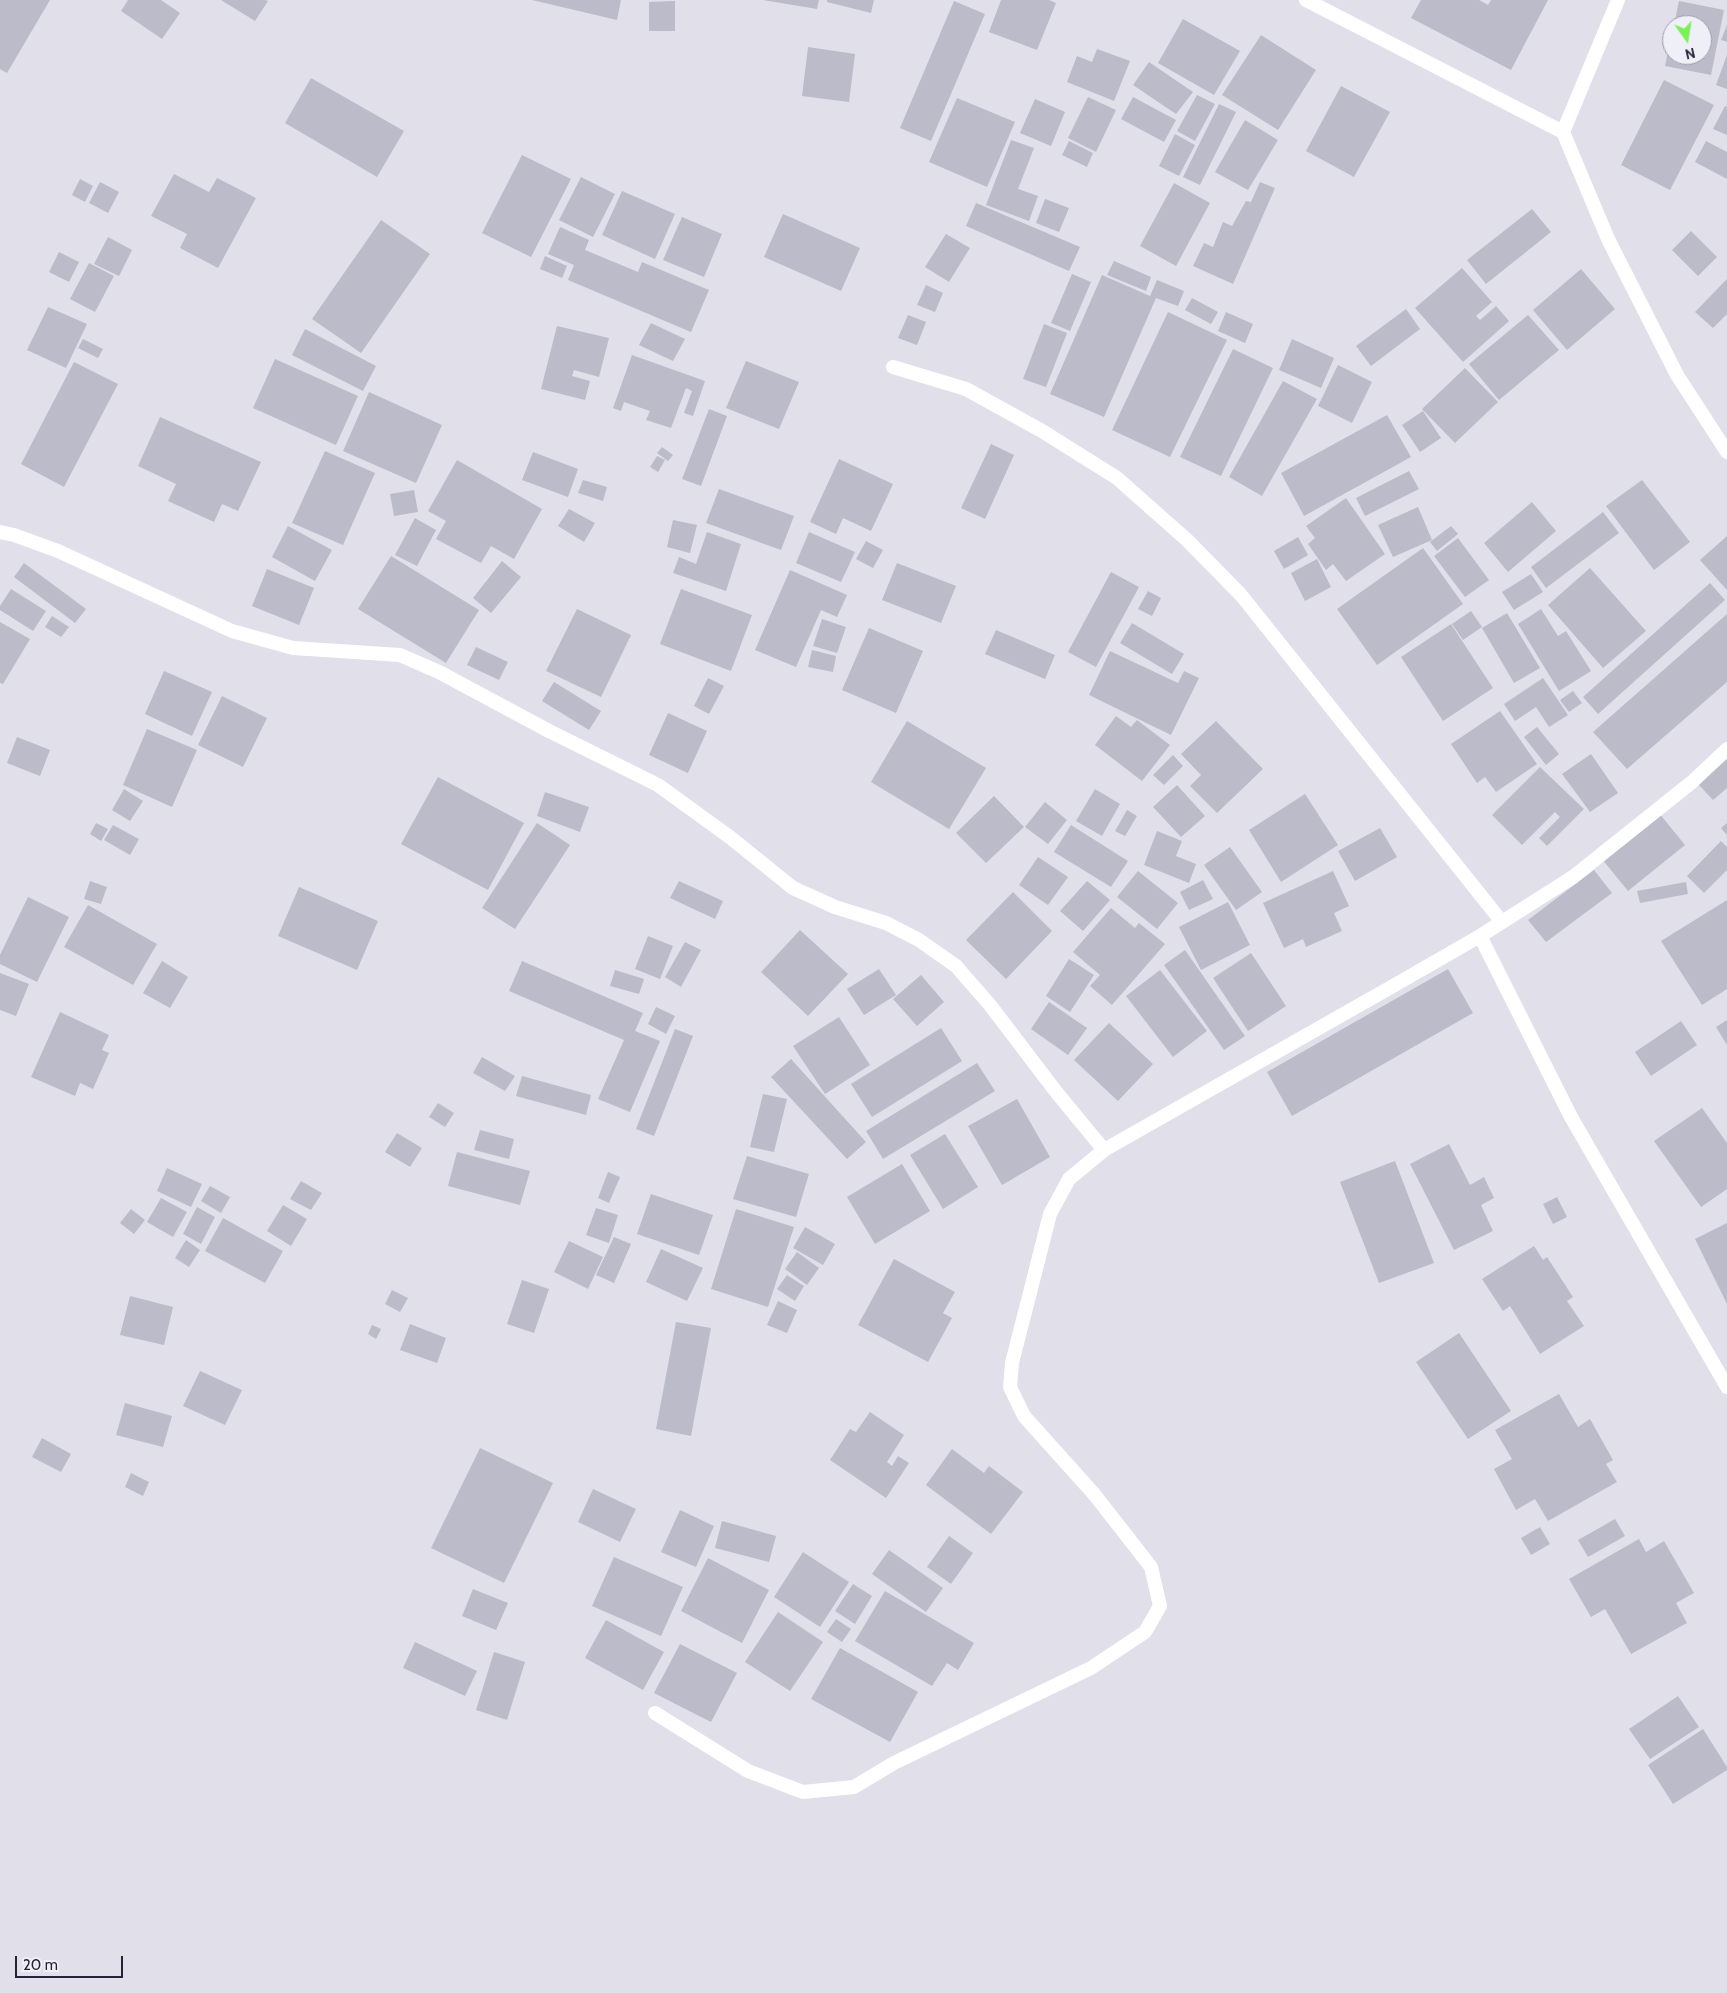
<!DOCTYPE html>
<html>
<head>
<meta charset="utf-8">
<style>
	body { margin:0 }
	#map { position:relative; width:1727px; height:1993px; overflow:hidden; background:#e0dfea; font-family:Cabin,sans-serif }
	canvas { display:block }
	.north { position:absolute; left:1662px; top:15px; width:50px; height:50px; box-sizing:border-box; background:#efeff7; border:1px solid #9f9cab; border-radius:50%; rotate:167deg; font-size:14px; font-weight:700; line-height:20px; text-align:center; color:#272039 }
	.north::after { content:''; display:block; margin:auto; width:18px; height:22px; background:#7bef58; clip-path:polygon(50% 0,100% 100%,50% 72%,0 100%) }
	.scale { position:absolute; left:15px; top:1956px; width:108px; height:22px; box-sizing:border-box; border:2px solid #272039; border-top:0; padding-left:6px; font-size:15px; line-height:18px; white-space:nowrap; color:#272039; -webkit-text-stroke:4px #efeff7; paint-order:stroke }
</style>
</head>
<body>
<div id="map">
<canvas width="1727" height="1993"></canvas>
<div class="north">N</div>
<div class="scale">20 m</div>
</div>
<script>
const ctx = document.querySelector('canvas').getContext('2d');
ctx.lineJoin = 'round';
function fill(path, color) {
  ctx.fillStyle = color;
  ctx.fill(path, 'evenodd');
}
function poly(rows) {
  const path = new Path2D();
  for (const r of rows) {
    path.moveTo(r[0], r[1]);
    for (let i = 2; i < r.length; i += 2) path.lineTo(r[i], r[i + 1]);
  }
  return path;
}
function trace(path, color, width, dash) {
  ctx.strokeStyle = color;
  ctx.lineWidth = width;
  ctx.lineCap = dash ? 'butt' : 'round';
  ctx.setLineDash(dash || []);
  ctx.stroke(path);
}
fill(poly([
	[0,0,50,0,7,73,0,69],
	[128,0,161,0,180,13,162,39,121,11],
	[221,0,265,0,268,1,255,21],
	[532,0,621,0,617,20],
	[763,0,819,0,817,9],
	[827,0,874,0,871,13,827,2],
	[1001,0,1049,0,1056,3,1037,50,989,32],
	[1421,0,1479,0,1488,5,1491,0,1548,0,1511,70,1411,18],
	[675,1,675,31,649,31,649,2],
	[954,1,985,14,931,141,900,128],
	[1679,1,1724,10,1711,75,1665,66,1671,37,1672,55,1702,55,1702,25,1674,25],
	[1183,19,1240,51,1214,95,1158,63],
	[1727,25,1727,42,1721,40],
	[1261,35,1316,70,1278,130,1222,95],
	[808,47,855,54,849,102,802,96],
	[1097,49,1130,61,1114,101,1067,82,1077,56,1092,62],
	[1727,55,1727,89,1716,85],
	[1149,62,1193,92,1176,114,1133,85],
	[311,78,404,131,377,177,285,123],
	[1664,80,1714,105,1670,190,1621,165],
	[1341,86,1390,112,1354,177,1306,151],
	[1197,95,1215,104,1195,141,1177,131],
	[1088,97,1116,110,1096,152,1068,138],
	[1133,97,1176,120,1164,142,1121,119],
	[957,98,1015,122,987,187,929,162],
	[1035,99,1065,112,1051,146,1020,133],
	[1219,104,1236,112,1200,185,1183,177],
	[1725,106,1727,107,1727,135,1713,129],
	[1245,120,1278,140,1248,190,1215,172],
	[1175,134,1195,145,1179,176,1159,166],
	[1011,140,1034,148,1018,189,1038,196,1029,221,986,205],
	[1069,141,1093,153,1087,167,1062,155],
	[1706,141,1727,152,1727,179,1695,162],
	[522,155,571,179,531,257,482,233],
	[174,174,209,192,217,178,256,198,218,268,180,248,187,234,151,216],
	[581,177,615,194,593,237,559,220],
	[80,179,93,186,85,202,72,195],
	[100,182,119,192,108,213,89,203],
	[1260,182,1275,188,1233,284,1193,266,1204,243,1213,247,1223,222,1232,226,1246,201,1251,202],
	[1174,183,1210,203,1176,266,1140,246],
	[622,191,675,214,655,259,602,235],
	[1045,199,1069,208,1059,232,1036,223],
	[976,203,1080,247,1069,271,966,226],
	[1532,209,1551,232,1486,284,1467,260],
	[783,214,860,248,841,291,764,257],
	[682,217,722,234,704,277,663,260],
	[381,220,430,254,361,353,312,319],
	[560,227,589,240,585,250,638,272,642,262,709,290,691,332,568,280,574,265,548,254],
	[1691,231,1717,257,1698,276,1672,250],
	[946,234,970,248,949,282,925,267],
	[108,237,132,250,119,276,94,264],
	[59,252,79,262,69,282,49,272],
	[545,256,567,266,562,278,540,269],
	[1114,261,1151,277,1146,291,1107,275],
	[89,263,114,276,95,312,70,299],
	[1462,268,1492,302,1476,316,1480,320,1496,306,1509,321,1463,362,1415,308],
	[1581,269,1615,309,1567,350,1533,310],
	[1072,274,1091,282,1070,331,1051,323],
	[1102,275,1150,296,1157,280,1184,291,1178,306,1156,298,1104,417,1050,394],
	[1727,279,1727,314,1713,328,1695,312],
	[926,285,943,293,935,312,917,305],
	[1192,298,1218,312,1211,324,1185,310],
	[48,307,87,324,66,368,27,350],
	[1406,309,1420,329,1371,366,1356,346],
	[1168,312,1227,340,1170,457,1112,430],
	[1226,312,1253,324,1245,343,1218,331],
	[908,315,926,322,917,345,898,338],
	[1528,315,1559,350,1499,400,1469,364],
	[651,323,685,339,673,361,639,345],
	[1044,324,1067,333,1046,387,1023,379],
	[557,326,609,338,599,377,574,370,572,376,590,381,585,400,541,389],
	[305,329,376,366,363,391,292,355],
	[83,339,103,349,98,358,78,348],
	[1292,339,1334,358,1321,388,1279,370],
	[1233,349,1273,368,1221,476,1180,457],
	[632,355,705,381,693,416,684,413,692,391,686,388,671,428,646,420,650,411,624,402,621,411,613,408],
	[275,359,358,396,336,445,253,408],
	[746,361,799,382,779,429,726,408],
	[74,362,118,384,64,487,21,464],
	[1338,365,1372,382,1352,423,1318,406],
	[1465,368,1498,402,1455,443,1422,409],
	[1283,381,1317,399,1262,496,1229,477],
	[369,392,442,425,416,483,343,451],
	[709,409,727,416,701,486,682,479],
	[1423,411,1441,438,1420,452,1402,425],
	[1387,415,1411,457,1304,516,1281,473],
	[160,417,261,462,238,511,222,504,214,522,168,501,176,484,138,466],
	[991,444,1014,455,985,519,961,508],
	[662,447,673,455,668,461,657,453],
	[325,451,375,473,343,545,292,523],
	[533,452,578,469,568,497,522,480],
	[657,456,665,460,658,472,650,467],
	[839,459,893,484,871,531,843,518,836,534,810,522],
	[457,460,542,509,514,559,491,546,481,563,436,539,446,521,428,511],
	[1409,471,1419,489,1365,516,1356,498],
	[583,480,607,487,603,501,578,493],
	[1642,480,1690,542,1654,570,1606,506],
	[719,489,794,516,781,550,706,523],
	[414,490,418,512,394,516,390,494],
	[1346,498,1385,554,1346,581,1333,564,1326,570,1308,544,1315,538,1306,526],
	[1532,502,1556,531,1508,572,1484,543],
	[1418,507,1432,540,1393,557,1378,525],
	[569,509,595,523,584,542,558,526],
	[1603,512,1619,533,1546,588,1531,567],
	[415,518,436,530,417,566,395,555],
	[673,520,697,525,690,553,667,547],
	[288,526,332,550,315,581,272,557],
	[1451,526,1458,534,1437,551,1430,542],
	[707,532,741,544,726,591,673,573,679,557,696,564],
	[809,532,855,552,841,582,796,563],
	[1727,536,1727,590,1700,560],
	[1298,537,1308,555,1284,569,1274,551],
	[1458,538,1489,580,1465,597,1434,556],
	[866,541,883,550,873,568,856,559],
	[1423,548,1463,604,1377,665,1337,609],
	[391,556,479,610,446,663,358,609],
	[1317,559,1331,587,1305,601,1291,573],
	[502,561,521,577,491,613,473,598],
	[24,563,86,609,75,623,14,577],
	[897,563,956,586,941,623,882,600],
	[1590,568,1646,631,1603,668,1548,605],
	[267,569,314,588,299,625,252,606],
	[790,570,847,595,837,617,821,610,796,667,755,650],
	[1111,572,1139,587,1096,667,1068,652],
	[1531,574,1543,592,1514,610,1502,592],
	[1710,583,1725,600,1598,714,1583,697],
	[11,589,46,611,33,631,0,610,0,606],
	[681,589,752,615,731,671,660,644],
	[1148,591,1161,598,1152,616,1138,609],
	[577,609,631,635,601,697,546,671],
	[1541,609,1558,636,1566,631,1591,671,1559,691,1518,624],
	[1471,611,1482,627,1463,640,1452,624],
	[1507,613,1540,668,1514,683,1482,628],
	[1727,614,1727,682,1627,769,1593,732],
	[52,616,69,627,61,637,45,627],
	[822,619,846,627,837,653,813,646],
	[0,622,30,639,3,684,0,683],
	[1132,623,1184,654,1172,674,1120,643],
	[1451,624,1493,688,1443,721,1401,657],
	[869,628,923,651,896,713,842,690],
	[996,630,1055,655,1045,679,985,654],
	[476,647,508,662,499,680,467,665],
	[812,650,836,656,833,672,808,667],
	[1110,651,1178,683,1184,671,1199,678,1171,735,1089,695],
	[164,671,212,692,192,736,145,714],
	[708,678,724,686,709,714,694,706],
	[1543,678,1568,715,1549,727,1536,707,1515,721,1504,704],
	[554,682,601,711,589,730,542,701],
	[1573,691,1582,703,1569,712,1560,700],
	[222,696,267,718,243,767,198,745],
	[1500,711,1537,764,1496,792,1485,777,1477,783,1451,744],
	[668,713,707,731,688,773,649,755],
	[1116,716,1131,727,1137,720,1170,745,1142,781,1095,745],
	[907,721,986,768,949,829,871,782],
	[1216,721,1263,769,1217,813,1190,786,1201,775,1181,754],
	[1537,727,1559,754,1546,765,1524,737],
	[147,729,197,750,172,807,123,785],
	[17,737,50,750,40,776,7,763],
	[1591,754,1618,793,1590,812,1562,774],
	[1173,755,1183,766,1164,785,1153,775],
	[1727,759,1727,788,1713,800,1698,784],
	[1540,767,1584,809,1547,846,1539,838,1560,817,1555,812,1522,845,1492,815],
	[438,777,524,823,488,890,401,844],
	[1177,785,1205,816,1181,837,1153,807],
	[124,789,143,801,130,821,112,810],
	[1095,789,1120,804,1102,836,1076,821],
	[545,792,589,807,580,832,537,816],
	[1305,794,1338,845,1281,882,1249,830],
	[994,796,1024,827,986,863,956,833],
	[1045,802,1067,820,1048,844,1025,827],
	[1127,810,1137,816,1125,836,1115,831],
	[1659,813,1685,845,1628,891,1602,859],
	[96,823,108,829,101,841,90,834],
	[537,823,570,845,515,929,482,908],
	[1727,823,1727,835,1721,828],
	[113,825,139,839,130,855,104,840],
	[1071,825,1128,861,1111,887,1054,852],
	[1380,828,1397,857,1355,881,1338,851],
	[1157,831,1182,841,1176,856,1196,864,1189,883,1144,865],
	[1721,841,1727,847,1727,870,1704,893,1687,876],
	[1230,847,1262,892,1236,910,1204,865],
	[1038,857,1068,877,1048,905,1019,885],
	[1594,870,1612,893,1546,942,1528,920],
	[1138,871,1178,903,1157,929,1117,897],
	[1333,871,1349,906,1334,913,1342,931,1306,947,1303,939,1284,948,1263,903],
	[1203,880,1213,899,1189,910,1180,892],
	[90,881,107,887,101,904,84,899],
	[679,881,723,901,715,919,670,898],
	[1087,881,1110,900,1083,931,1060,911],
	[1686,882,1688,894,1640,903,1637,891],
	[299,887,378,921,357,970,278,936],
	[1013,892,1052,931,1006,979,966,940],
	[28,897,69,917,37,982,0,964,0,955],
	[1727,900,1727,989,1702,1005,1661,941],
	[1228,902,1250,945,1201,970,1179,927],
	[88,905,157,944,133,985,64,947],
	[1111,908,1135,928,1139,923,1165,944,1112,1005,1090,986,1100,975,1073,952],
	[800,930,848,974,808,1016,761,972],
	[648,936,673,946,660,979,635,969],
	[685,942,701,950,681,987,665,977],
	[1185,950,1245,1036,1224,1050,1164,965],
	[1251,953,1286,1006,1248,1031,1213,978],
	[1069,959,1094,975,1070,1012,1046,996],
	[162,961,188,977,170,1008,143,993],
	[522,961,643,1013,635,1031,660,1041,630,1112,598,1099,624,1040,509,991],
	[879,969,896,995,864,1015,847,989],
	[1448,969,1473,1013,1292,1116,1267,1072],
	[615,970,644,979,639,994,610,986],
	[1160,970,1207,1031,1173,1057,1126,996],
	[0,973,29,984,16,1016,0,1010],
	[921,975,944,1002,917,1026,893,999],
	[1049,1002,1087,1028,1068,1055,1031,1029],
	[656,1007,675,1016,666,1034,648,1024],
	[60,1012,109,1035,102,1050,109,1053,93,1089,80,1083,75,1096,31,1077],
	[839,1017,870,1065,825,1094,793,1046],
	[1727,1020,1727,1045,1716,1027],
	[1681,1021,1697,1045,1651,1076,1635,1052],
	[1109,1023,1153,1064,1118,1101,1074,1060],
	[941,1028,962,1061,872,1117,851,1084],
	[675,1029,693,1036,654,1136,636,1129],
	[482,1057,515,1076,505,1091,473,1073],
	[791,1059,866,1142,847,1159,771,1077],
	[977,1063,995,1091,883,1159,866,1131],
	[522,1076,591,1095,586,1115,516,1096],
	[763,1094,787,1099,774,1152,750,1147],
	[1017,1099,1050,1157,1002,1185,968,1126],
	[438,1103,454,1113,445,1127,429,1117],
	[1702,1108,1727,1143,1727,1189,1701,1207,1654,1141],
	[480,1130,514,1139,509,1159,474,1150],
	[397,1133,422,1148,410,1167,385,1152],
	[945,1134,978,1187,943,1209,910,1155],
	[1449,1144,1470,1185,1484,1177,1494,1198,1481,1205,1493,1231,1454,1250,1410,1164],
	[457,1152,530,1171,520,1205,448,1186],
	[747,1156,809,1174,796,1217,733,1199],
	[1395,1161,1434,1263,1379,1283,1340,1182],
	[902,1164,930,1211,875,1244,847,1197],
	[167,1168,202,1184,191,1207,157,1191],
	[608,1172,620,1177,609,1203,598,1198],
	[301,1181,322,1193,311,1210,290,1199],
	[210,1186,230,1197,221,1213,201,1201],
	[651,1194,713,1215,699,1255,637,1234],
	[1557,1197,1567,1217,1553,1224,1543,1204],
	[161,1198,187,1212,173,1237,147,1222],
	[283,1205,307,1219,291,1246,267,1231],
	[197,1207,215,1217,201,1244,183,1234],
	[596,1208,618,1215,609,1243,586,1235],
	[131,1209,145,1220,134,1234,120,1223],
	[736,1209,794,1227,768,1307,711,1289],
	[223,1218,283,1251,265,1283,205,1251],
	[1727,1223,1727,1304,1695,1239],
	[805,1227,835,1244,823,1265,793,1248],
	[614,1237,631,1244,614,1283,596,1275],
	[186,1240,200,1250,189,1267,175,1258],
	[569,1241,603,1257,588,1289,554,1272],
	[1534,1246,1543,1260,1547,1257,1573,1297,1567,1301,1584,1326,1540,1354,1510,1306,1503,1311,1482,1279],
	[661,1249,703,1268,687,1301,646,1282],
	[797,1252,819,1268,807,1285,785,1269],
	[894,1259,955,1292,943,1313,952,1318,928,1362,858,1325],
	[787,1275,804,1286,795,1301,777,1289],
	[522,1280,549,1289,534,1333,507,1324],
	[392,1290,408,1298,400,1312,385,1304],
	[130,1296,173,1307,164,1345,120,1335],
	[778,1301,797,1310,787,1333,767,1325],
	[676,1322,711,1328,691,1436,656,1429],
	[410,1324,446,1338,437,1363,400,1350],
	[372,1325,381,1329,376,1339,368,1334],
	[1459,1333,1511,1411,1468,1439,1416,1362],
	[200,1371,242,1390,225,1425,183,1406],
	[1559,1394,1578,1427,1590,1419,1613,1460,1606,1464,1617,1482,1548,1521,1535,1499,1516,1510,1494,1469,1512,1459,1495,1430],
	[125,1403,172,1416,163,1447,116,1435],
	[870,1412,904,1435,887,1462,892,1466,898,1456,909,1463,886,1498,830,1460,850,1429,856,1432],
	[42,1438,71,1454,61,1472,32,1457],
	[480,1448,553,1483,504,1583,431,1548],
	[952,1449,984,1473,989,1466,1023,1492,991,1534,926,1485],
	[131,1473,149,1482,143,1496,125,1487],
	[593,1489,636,1509,620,1542,578,1522],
	[680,1510,714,1526,696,1567,661,1552],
	[1615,1519,1625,1536,1588,1557,1578,1540],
	[722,1521,776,1536,769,1562,715,1548],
	[1540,1527,1550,1544,1531,1555,1521,1538],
	[949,1536,973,1553,951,1584,927,1567],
	[1639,1539,1646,1552,1664,1541,1694,1593,1676,1603,1687,1623,1631,1654,1605,1609,1591,1617,1569,1579],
	[889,1550,943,1588,926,1612,872,1574],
	[803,1552,849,1582,820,1627,774,1597],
	[614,1557,683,1587,661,1636,592,1606],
	[708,1558,769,1590,742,1643,681,1611],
	[853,1584,872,1596,855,1624,835,1611],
	[473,1589,508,1603,496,1630,462,1616],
	[885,1591,974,1643,958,1670,947,1663,932,1686,855,1641],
	[778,1612,823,1642,790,1691,745,1662],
	[836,1619,851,1629,842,1642,827,1632],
	[606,1620,664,1652,643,1690,585,1658],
	[415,1642,477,1671,465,1696,403,1668],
	[680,1644,737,1673,711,1722,654,1693],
	[840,1648,918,1692,890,1742,811,1699],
	[494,1652,525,1662,507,1720,476,1710],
	[1678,1696,1699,1727,1650,1759,1629,1729],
	[1703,1729,1727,1767,1727,1770,1673,1804,1648,1765]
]), '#bcbbca');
trace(poly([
	[1306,0,1563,132,1608,239,1677,375,1727,452],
	[1563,132,1618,0],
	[893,367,966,389,1042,431,1117,478,1187,540,1241,595,1502,922],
	[0,532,14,535,58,551,232,631,293,648,400,655,439,672,549,731,658,785,731,838,793,888,835,907,886,923,919,940,956,966,990,1005,1057,1093,1104,1150],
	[1480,936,1571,1117,1727,1387],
	[655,1713,748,1771,803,1792,854,1787,894,1763,1091,1668,1145,1632,1160,1606,1151,1567,1094,1494,1024,1416,1010,1387,1012,1363,1050,1214,1069,1179,1104,1150,1393,986,1480,936,1573,877,1692,782,1727,749]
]), '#fff', 14);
</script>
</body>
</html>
